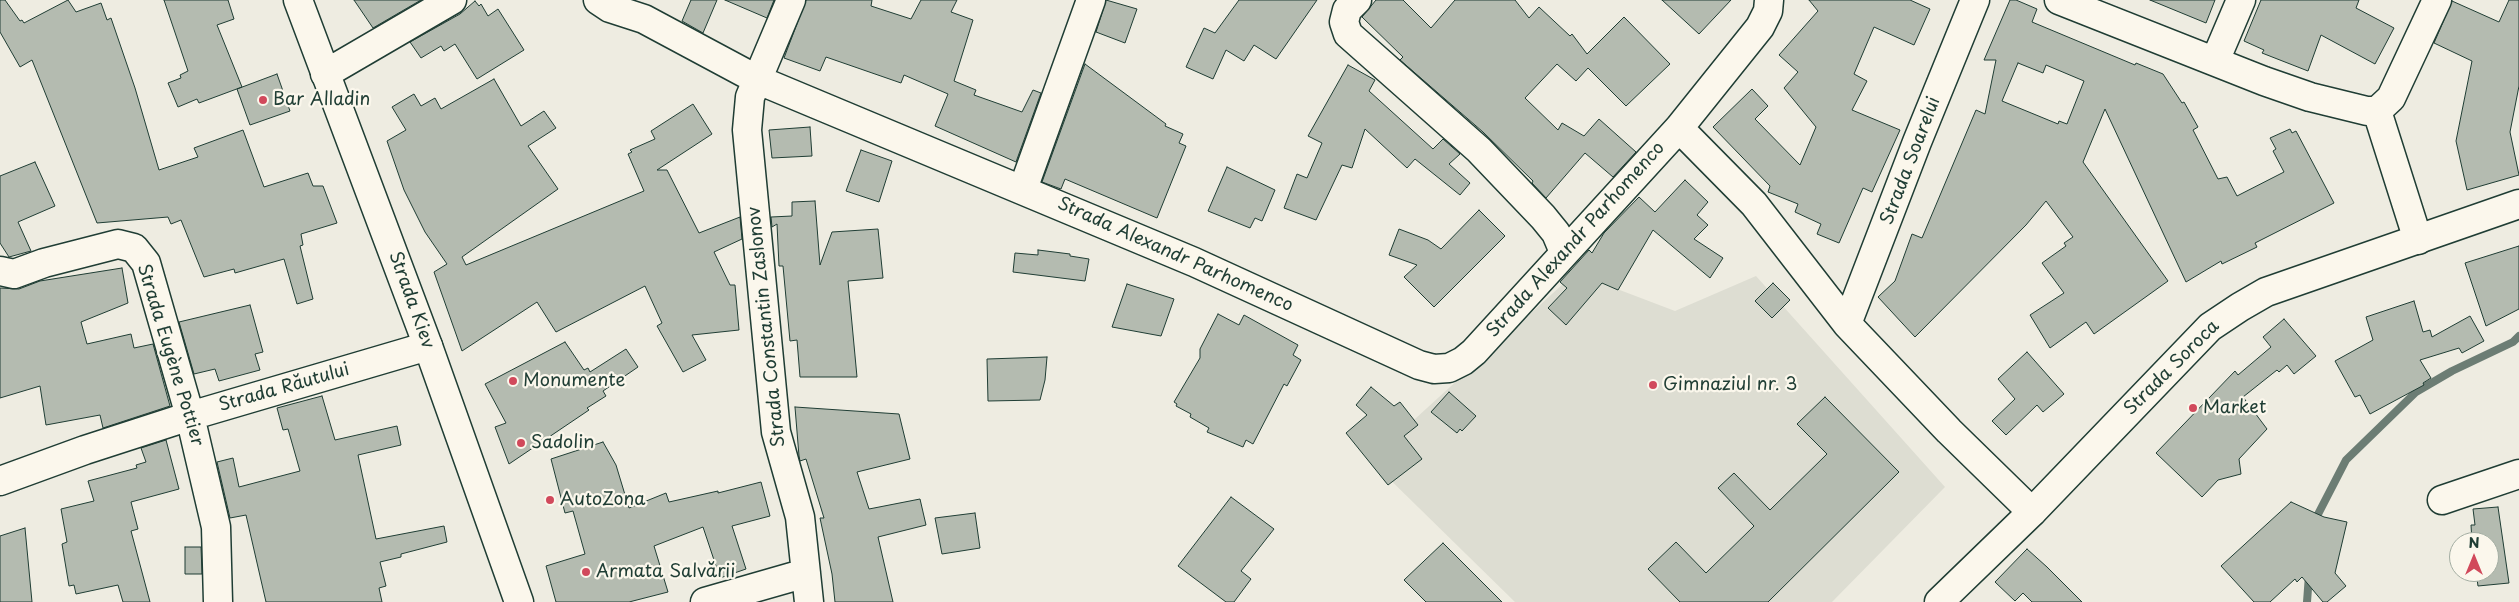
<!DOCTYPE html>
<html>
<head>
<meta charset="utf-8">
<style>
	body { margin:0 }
	#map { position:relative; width:2519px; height:602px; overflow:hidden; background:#eeece1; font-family:"Playpen Sans",sans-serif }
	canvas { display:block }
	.north { position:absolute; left:2449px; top:532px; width:50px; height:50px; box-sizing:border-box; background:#fbf7ec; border:1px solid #a3ada2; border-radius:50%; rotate:0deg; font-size:14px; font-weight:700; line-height:20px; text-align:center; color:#1f3d34 }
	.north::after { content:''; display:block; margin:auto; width:18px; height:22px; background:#d1495b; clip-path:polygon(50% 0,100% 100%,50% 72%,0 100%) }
</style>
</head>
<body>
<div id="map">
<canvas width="2519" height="602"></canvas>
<div class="north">N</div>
</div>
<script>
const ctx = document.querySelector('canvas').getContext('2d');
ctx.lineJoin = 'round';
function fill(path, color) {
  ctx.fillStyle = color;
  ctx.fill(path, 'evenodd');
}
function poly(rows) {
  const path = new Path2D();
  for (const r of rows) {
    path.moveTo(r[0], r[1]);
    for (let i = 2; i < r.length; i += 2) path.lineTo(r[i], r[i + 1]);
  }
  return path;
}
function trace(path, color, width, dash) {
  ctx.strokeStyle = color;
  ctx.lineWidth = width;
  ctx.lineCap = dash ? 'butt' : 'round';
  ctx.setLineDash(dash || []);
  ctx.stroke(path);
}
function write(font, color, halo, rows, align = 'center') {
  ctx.font = font + ' "Playpen Sans",sans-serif';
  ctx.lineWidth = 4.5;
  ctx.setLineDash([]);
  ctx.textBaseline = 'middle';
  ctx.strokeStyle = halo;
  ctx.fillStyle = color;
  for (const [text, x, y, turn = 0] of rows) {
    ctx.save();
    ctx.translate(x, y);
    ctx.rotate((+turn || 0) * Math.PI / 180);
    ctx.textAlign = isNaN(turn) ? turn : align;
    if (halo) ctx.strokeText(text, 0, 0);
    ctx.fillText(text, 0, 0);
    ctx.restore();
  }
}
fill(poly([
	[1575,273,1675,311,1756,276,1945,487,1832,602,1515,602,1370,460]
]), '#ddddd2');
trace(poly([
	[2314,522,2346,460,2416,392,2452,371,2513,342,2519,336],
	[2307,602,2309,575]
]), '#6c7d74', 8);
const building = poly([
	[0,0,5,0,20,21,22,20,24,23,68,0,76,12,101,3,107,20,111,18,135,88,159,170,198,157,194,148,243,130,264,187,308,173,313,186,323,186,337,223,301,234,303,245,300,246,313,299,297,304,284,259,235,273,234,269,204,277,181,220,171,224,168,217,97,223,32,60,20,67,0,32,0,0],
	[164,0,228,0,234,19,217,25,242,87,199,103,197,99,178,107,168,83,181,78,180,75,188,71,164,0],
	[354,0,421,0,373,28,354,0],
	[691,0,717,0,703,33,682,21,691,0],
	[725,0,774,0,767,18,725,0],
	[806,0,872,0,871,6,911,19,921,0,957,0,951,12,973,20,954,81,976,90,974,95,1022,112,1033,90,1041,93,1016,162,935,126,948,94,904,75,901,83,826,57,820,71,784,58,806,0],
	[1106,0,1137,9,1125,43,1096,32,1106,0],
	[1239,0,1317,0,1276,59,1254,45,1244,61,1226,50,1213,79,1186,67,1204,28,1215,33,1239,0],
	[1376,0,1403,0,1431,28,1455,0,1515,0,1529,18,1539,7,1570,36,1572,34,1587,54,1624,17,1670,64,1626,106,1588,68,1576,81,1557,64,1525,98,1558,130,1562,123,1584,136,1599,119,1636,152,1613,177,1585,153,1546,198,1532,183,1533,181,1483,132,1400,60,1403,57,1362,17,1376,0],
	[1662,0,1731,0,1699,34,1662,0],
	[1809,0,1910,0,1930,9,1914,45,1874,27,1854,74,1867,81,1852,110,1900,130,1872,192,1863,188,1839,243,1817,234,1821,224,1795,212,1798,204,1768,192,1770,186,1713,127,1752,89,1768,106,1755,119,1800,165,1816,127,1784,88,1798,72,1779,55,1818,11,1809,0],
	[2010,0,2016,0,2037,9,2032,22,2135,65,2136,63,2163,74,2182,103,2184,102,2198,127,2193,130,2218,179,2227,177,2237,196,2284,172,2273,151,2276,149,2270,138,2290,129,2292,133,2296,131,2334,203,2255,243,2257,247,2222,264,2221,261,2186,282,2105,109,2083,162,2168,281,2094,334,2086,322,2050,348,2030,315,2064,293,2042,263,2066,246,2064,243,2073,237,2046,201,2026,225,1915,337,1878,297,1895,281,1912,234,1922,238,1976,110,1985,114,1996,60,1984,60,2010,0],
	[2018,63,2043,73,2046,65,2084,81,2067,124,2059,121,2058,124,2002,101,2018,63],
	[2150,0,2215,0,2206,23,2150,0],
	[2261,0,2359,0,2356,8,2394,28,2375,64,2321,35,2308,71,2262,53,2264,50,2244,41,2261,0],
	[2509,0,2519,0,2519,86,2510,132,2519,175,2467,190,2456,141,2472,61,2434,43,2452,1,2499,22,2509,0],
	[475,1,479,6,481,4,488,16,498,9,524,50,477,79,455,44,444,51,441,46,421,58,410,42,460,14,475,1],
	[1085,64,1166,124,1165,126,1183,134,1179,143,1186,146,1157,218,1065,179,1061,189,1042,182,1085,64],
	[1348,65,1375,80,1369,91,1433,149,1443,139,1460,154,1449,164,1470,183,1460,195,1415,159,1407,168,1365,129,1352,168,1342,165,1316,220,1284,208,1297,174,1307,178,1322,143,1308,136,1348,65],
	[277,74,290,111,250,125,237,89,277,74],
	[494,79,521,126,544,111,556,128,528,146,558,189,462,257,466,265,644,191,628,154,632,152,630,150,655,139,651,131,693,104,712,134,657,170,667,170,699,233,740,217,742,239,714,252,730,285,735,285,739,330,692,335,706,360,683,372,657,326,662,323,645,286,556,332,537,302,462,351,434,272,447,264,425,232,404,190,387,141,406,130,392,107,414,94,421,106,435,98,441,109,494,79],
	[810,127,812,156,772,158,769,130,810,127],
	[861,150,892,161,879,202,846,191,861,150],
	[35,162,55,206,18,222,31,251,9,257,0,243,0,176,35,162],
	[1227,167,1275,190,1262,221,1255,218,1250,228,1208,211,1227,167],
	[1685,180,1708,202,1697,215,1708,225,1694,239,1723,258,1710,278,1653,230,1618,290,1602,283,1566,325,1548,308,1567,288,1560,282,1589,250,1592,253,1604,233,1639,197,1655,212,1685,180],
	[815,201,820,265,832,232,878,229,883,278,848,281,857,377,800,377,797,340,790,341,783,266,779,266,777,224,772,227,771,217,792,216,792,202,815,201],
	[1479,210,1505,236,1434,307,1404,277,1417,265,1389,255,1399,229,1428,240,1441,249,1479,210],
	[2519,246,2519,309,2486,326,2465,263,2519,246],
	[1038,250,1070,254,1070,256,1089,259,1085,281,1013,272,1015,253,1038,255,1038,250],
	[122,268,128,303,81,322,87,344,131,334,134,348,153,344,170,406,103,428,100,415,46,425,40,386,0,398,0,288,19,289,40,281,122,268],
	[1773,283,1790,300,1772,318,1755,301,1773,283],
	[1127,284,1174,299,1161,336,1112,327,1127,284],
	[2414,301,2423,332,2430,330,2432,337,2470,316,2484,341,2462,353,2459,348,2420,360,2431,378,2423,383,2424,385,2370,414,2360,395,2355,397,2335,361,2373,340,2366,317,2414,301],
	[250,305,263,352,255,354,260,370,219,381,215,369,194,374,179,322,250,305],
	[1218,314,1239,325,1244,315,1298,345,1293,355,1301,360,1287,386,1284,384,1253,444,1246,440,1243,447,1207,432,1209,428,1190,417,1191,414,1176,406,1177,404,1174,402,1200,358,1200,349,1218,314],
	[2284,319,2316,356,2294,374,2287,365,2279,372,2277,370,2243,397,2267,429,2239,459,2241,474,2218,480,2202,497,2156,453,2235,371,2238,375,2271,347,2263,337,2284,319],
	[565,342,584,370,588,368,590,372,626,349,638,367,603,391,606,396,587,408,589,410,509,464,495,427,506,423,485,384,565,342],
	[2027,352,2064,394,2043,412,2037,405,2006,435,1992,421,2015,399,1998,379,2027,352],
	[1047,357,1045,380,1040,400,988,401,987,359,1047,357],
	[1371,387,1394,406,1400,402,1418,425,1404,436,1422,459,1388,485,1346,433,1367,415,1356,405,1371,387],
	[1449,392,1476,416,1462,431,1460,429,1457,433,1431,412,1449,392],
	[322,396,335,440,397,426,401,445,358,455,376,539,444,526,447,542,401,554,401,557,380,562,386,586,379,588,382,602,266,602,246,515,230,518,217,462,233,458,239,487,300,471,288,429,283,430,277,408,322,396],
	[1825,397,1899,472,1768,602,1680,602,1648,569,1676,542,1706,573,1754,526,1718,488,1734,473,1770,510,1827,454,1797,424,1825,397],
	[795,407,899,414,910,459,857,472,869,509,920,499,926,525,878,537,893,602,835,602,832,574,820,518,824,518,806,459,800,461,799,456,795,407],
	[166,440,179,489,131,502,138,529,131,531,150,602,123,602,118,585,76,594,74,585,69,586,62,544,67,542,61,509,94,501,88,481,137,468,136,465,146,462,141,448,166,440],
	[603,442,616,465,629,508,666,493,669,502,718,491,718,493,761,482,770,516,732,526,746,569,720,578,703,527,654,546,668,592,629,602,556,602,546,566,585,554,573,511,565,513,551,459,603,442],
	[1231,497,1274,529,1241,571,1251,579,1234,602,1226,602,1178,566,1231,497],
	[2291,502,2324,517,2347,522,2335,573,2346,586,2327,602,2323,602,2302,577,2297,582,2295,579,2270,602,2254,602,2221,566,2291,502],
	[2498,507,2509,583,2478,586,2476,572,2489,572,2489,542,2472,542,2471,525,2475,525,2473,509,2498,507],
	[975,513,980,548,942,554,935,518,975,513],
	[25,528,32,602,0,602,0,536,25,528],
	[1443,543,1502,602,1426,602,1404,580,1443,543],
	[185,547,201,547,202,574,185,574,185,547],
	[2027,549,2047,567,2082,602,2032,602,2023,593,2015,601,1995,582,2027,549]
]);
fill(building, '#b4bbb0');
trace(building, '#1f3d34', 1);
const street = poly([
	[598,0,610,8,644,19,756,79,1194,262,1419,365,1434,369,1449,368,1463,361,1474,352,1679,128,1760,27,1768,11,1769,0],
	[791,0,750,97,747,130,776,432,800,517,809,602],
	[1357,0,1347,10,1344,22,1348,34,1479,150,1543,217,1556,233,1564,252],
	[2059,0,2264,81,2310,97,2367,111,2377,111,2391,98,2437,0],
	[2215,61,2241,0],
	[325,74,452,0],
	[2377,111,2418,240],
	[1679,128,1754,204,1847,324,1949,431,2032,512],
	[1023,189,1091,0],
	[0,271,14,274,44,263,118,244,134,248,146,263,190,416,216,527,218,602],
	[1847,324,1917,142,1975,0],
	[0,481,85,450,190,416,428,346],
	[2442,500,2519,474],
	[705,602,806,573]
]);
const secondary = poly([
	[298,0,428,346,519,602],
	[1939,602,2032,512,2210,327,2240,307,2266,292,2519,204]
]);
trace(street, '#1f3d34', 31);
trace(secondary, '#1f3d34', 31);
trace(street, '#fbf7ec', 28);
trace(secondary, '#fbf7ec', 28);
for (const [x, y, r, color] of [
	[263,100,5,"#d1495b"],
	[513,381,5,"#d1495b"],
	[1653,385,5,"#d1495b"],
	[2193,408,5,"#d1495b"],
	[521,443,5,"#d1495b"],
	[550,500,5,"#d1495b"],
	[586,572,5,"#d1495b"]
]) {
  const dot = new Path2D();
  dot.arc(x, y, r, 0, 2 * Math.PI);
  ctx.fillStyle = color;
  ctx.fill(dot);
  trace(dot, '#fbf7ec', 2);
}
write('18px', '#1f3d34', '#fbf7ec', [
	["Bar Alladin",273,100],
	["Monumente",523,381],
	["Gimnaziul nr. 3",1663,385],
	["Market",2203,408],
	["Sadolin",531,443],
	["AutoZona",560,500],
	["Armata Salvării",596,572]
], 'left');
write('18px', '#1f3d34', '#fbf7ec', [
	["Strada Soarelui",1911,161,-69],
	["Strada Alexandr Parhomenco",1576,240,-48],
	["Strada Alexandr Parhomenco",1175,255,24],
	["Strada Kiev",411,300,70],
	["Strada Constantin Zaslonov",767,327,-96],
	["Strada Eugène Pottier",170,355,73],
	["Strada Soroca",2172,368,-45],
	["Strada Răutului",284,388,-16]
]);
</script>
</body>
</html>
